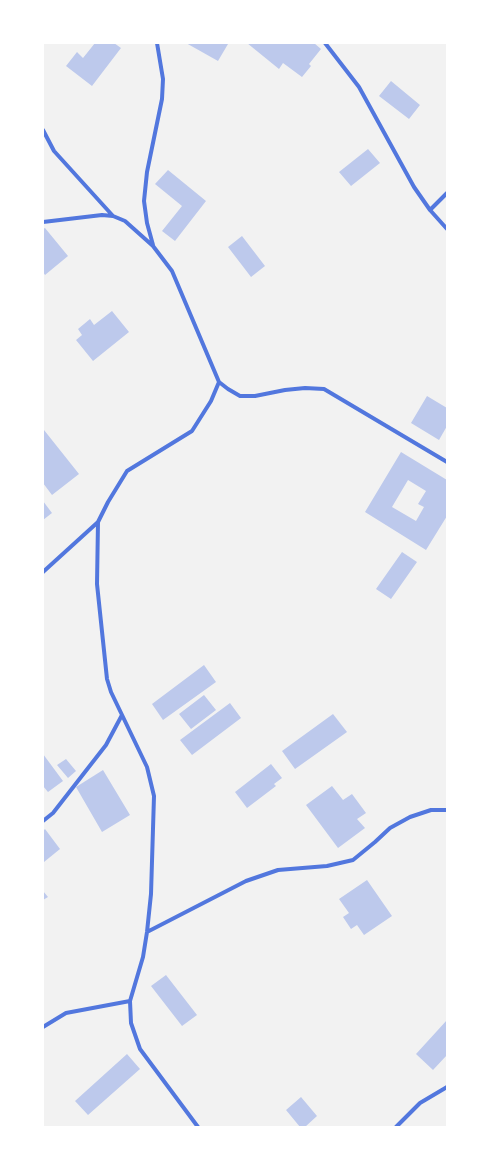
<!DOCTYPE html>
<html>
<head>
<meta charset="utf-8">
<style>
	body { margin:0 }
	#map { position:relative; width:490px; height:1170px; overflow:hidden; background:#f2f2f2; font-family:"Source Serif 4",serif }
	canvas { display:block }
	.frame { position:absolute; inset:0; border:44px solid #fff; pointer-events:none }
</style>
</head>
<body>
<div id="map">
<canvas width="490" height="1170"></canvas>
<div class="frame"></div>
</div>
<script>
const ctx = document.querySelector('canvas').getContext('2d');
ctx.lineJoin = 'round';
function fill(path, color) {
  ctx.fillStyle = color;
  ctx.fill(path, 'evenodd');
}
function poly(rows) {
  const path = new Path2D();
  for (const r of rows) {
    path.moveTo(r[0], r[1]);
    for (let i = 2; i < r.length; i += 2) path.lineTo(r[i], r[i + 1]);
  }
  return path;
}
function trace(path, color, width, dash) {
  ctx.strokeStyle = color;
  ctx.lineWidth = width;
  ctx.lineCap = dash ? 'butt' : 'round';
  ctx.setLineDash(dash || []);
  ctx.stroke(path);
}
fill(poly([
	[95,43,114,43,121,48,92,86,66,66,77,52,83,58],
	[186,43,227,43,228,44,218,61],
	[247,43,314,43,321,49,309,64,311,66,302,77,283,63,279,69],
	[391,81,420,105,409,119,379,96],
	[368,149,380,163,351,186,339,172],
	[168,170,206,201,175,241,162,231,182,206,155,184],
	[45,228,68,256,45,275,43,272,43,229],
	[242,236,265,266,251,277,228,247],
	[112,311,129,332,93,361,76,340,82,335,78,329,90,319,94,325],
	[427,396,447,408,447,426,439,440,411,423],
	[43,430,44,430,79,474,52,495,43,483],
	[401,452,447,480,447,516,426,550,365,512],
	[408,480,426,491,418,504,424,507,416,521,392,507],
	[43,501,52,513,43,520],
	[402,552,417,562,391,599,376,589],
	[204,665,216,682,163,720,152,704],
	[204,695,216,710,191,729,179,714],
	[230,703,241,718,192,755,180,740],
	[333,714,347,732,295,769,282,751],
	[43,754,63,781,48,792,43,786],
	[66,759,76,771,68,778,57,765],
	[271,764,282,778,274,784,276,786,247,808,235,792],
	[103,770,130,815,102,832,76,787],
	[332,786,343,800,352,794,366,813,357,819,365,828,338,848,306,805],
	[45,829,60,849,44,862,43,860,43,831],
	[367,880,392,916,364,935,357,925,351,929,343,917,349,913,339,899],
	[43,891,48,897,43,900],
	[166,975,197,1015,182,1026,151,986],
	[447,1020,447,1055,433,1070,416,1054],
	[127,1054,140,1069,88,1115,75,1101],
	[301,1097,317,1116,305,1127,300,1127,286,1110]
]), '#bdc9ec');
trace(poly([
	[325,43,359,87,414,187,430,210,447,229],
	[43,130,54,151,113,216],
	[430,210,447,193],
	[43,222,102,215,113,216,125,221,153,246,172,271,219,382,228,389,240,396,255,396,285,390,305,388,324,389,447,462],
	[153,245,147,223,144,201,147,172,162,99,163,79,157,43],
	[43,572,98,522],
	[43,821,53,813,106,745,122,715],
	[147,932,246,881,278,870,327,866,353,860,375,842,390,828,410,817,431,810,447,810],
	[43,1027,66,1013,130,1001],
	[198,1127,140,1049,131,1023,130,1001,143,957,147,932,151,894,154,796,147,767,111,692,107,679,97,584,98,522,108,502,127,471,192,431,211,401,219,382],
	[396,1127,420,1103,447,1087]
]), '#5277de', 4);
</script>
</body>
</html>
